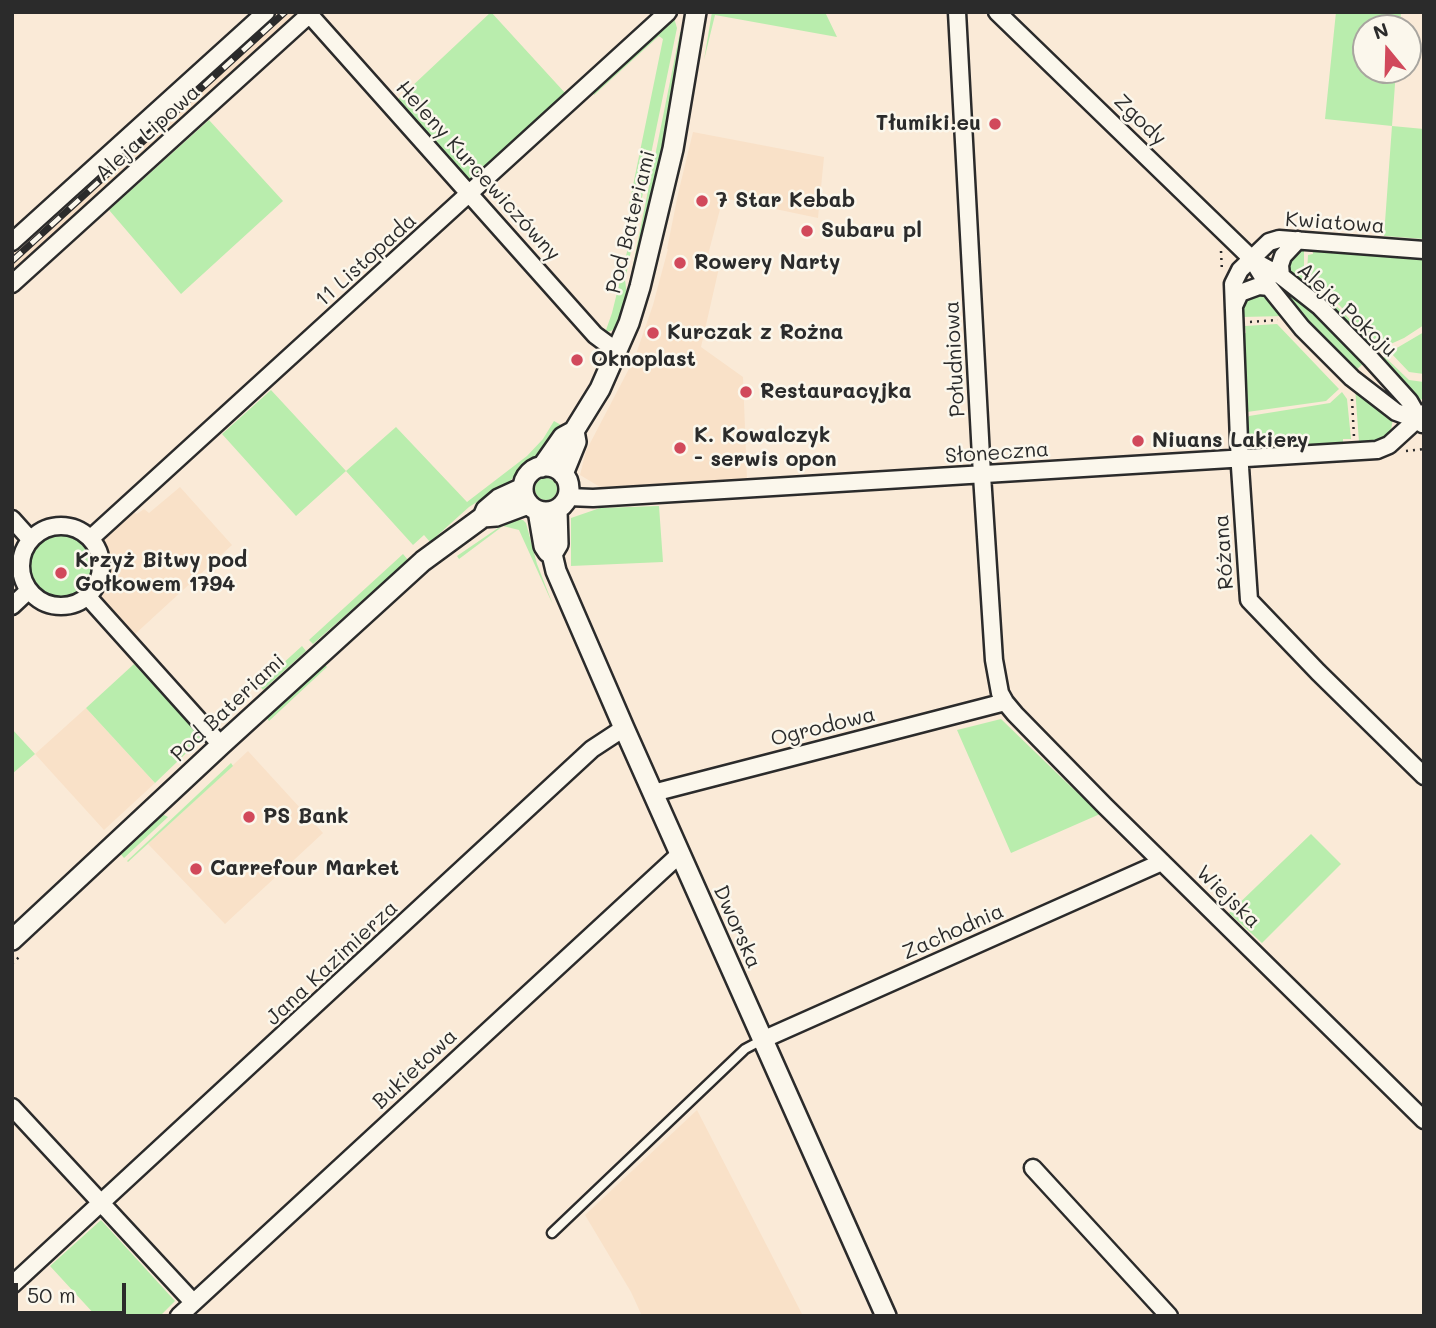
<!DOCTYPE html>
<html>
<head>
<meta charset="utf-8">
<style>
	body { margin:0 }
	#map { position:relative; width:1436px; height:1328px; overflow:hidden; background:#faead7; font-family:Mali,sans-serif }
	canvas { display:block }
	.frame { position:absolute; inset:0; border:14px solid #2b2b2b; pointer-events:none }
	.north { position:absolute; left:1352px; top:14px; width:70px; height:70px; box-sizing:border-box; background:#fbf7ec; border:2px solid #a8a59f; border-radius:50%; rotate:341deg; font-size:19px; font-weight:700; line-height:28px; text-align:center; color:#2b2b2b }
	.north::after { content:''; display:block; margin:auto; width:24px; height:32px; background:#d1495b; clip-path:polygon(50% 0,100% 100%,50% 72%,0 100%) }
	.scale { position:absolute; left:14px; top:1283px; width:112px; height:32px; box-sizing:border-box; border:4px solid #2b2b2b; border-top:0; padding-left:9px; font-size:21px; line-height:24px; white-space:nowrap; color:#2b2b2b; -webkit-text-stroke:5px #fbf7ec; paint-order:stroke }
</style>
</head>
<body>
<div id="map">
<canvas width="1436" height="1328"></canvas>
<div class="frame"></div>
<div class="north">N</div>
<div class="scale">50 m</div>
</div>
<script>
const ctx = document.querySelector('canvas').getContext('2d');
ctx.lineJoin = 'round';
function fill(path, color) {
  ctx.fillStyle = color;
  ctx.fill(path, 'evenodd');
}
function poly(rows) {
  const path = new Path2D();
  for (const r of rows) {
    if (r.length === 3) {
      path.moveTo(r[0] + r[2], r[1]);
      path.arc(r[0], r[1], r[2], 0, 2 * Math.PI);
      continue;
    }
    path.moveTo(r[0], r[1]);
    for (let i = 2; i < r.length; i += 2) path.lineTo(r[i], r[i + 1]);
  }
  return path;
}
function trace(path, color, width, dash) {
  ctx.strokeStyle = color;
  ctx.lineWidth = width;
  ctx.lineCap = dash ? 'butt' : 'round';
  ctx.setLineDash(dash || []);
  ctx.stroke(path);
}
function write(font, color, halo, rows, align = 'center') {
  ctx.font = font + ' Mali,sans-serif';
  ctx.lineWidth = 5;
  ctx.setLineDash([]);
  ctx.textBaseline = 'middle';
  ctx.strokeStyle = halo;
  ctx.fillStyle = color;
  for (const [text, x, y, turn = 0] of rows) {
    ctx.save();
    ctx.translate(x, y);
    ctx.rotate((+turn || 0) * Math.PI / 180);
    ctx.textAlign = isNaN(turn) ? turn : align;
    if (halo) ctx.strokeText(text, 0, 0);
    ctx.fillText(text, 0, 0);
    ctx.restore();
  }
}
fill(poly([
	[271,12,301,12,12,275,12,249],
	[693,132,824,157,818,218,723,198,709,251,708,257,721,259,701,347,743,377,747,480,600,487,580,475,586,451,632,363,635,364,639,356,636,354,653,305,668,249,667,249,678,194],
	[180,487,232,545,133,636,100,599,106,573,106,562,100,544,133,512,137,514,144,509,149,513],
	[86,708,155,783,104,830,35,754],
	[248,751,323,833,225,924,148,844],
	[697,1110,803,1316,642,1316,631,1292,585,1215]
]), '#f9e1c8');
fill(poly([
	[491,12,566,94,468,185,393,104],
	[712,12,825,12,837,37,715,15,704,60],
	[1336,12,1401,13,1400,28,1366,28,1366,70,1396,70,1392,126,1424,129,1424,239,1384,236,1392,126,1325,119],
	[674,18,677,28,625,280,627,295,616,327,611,331,605,332,603,336,600,330,606,330,612,313,638,207,629,205,663,39,659,36,594,95,592,91],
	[680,32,685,32,669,120,638,271,631,294,630,280],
	[209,120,283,201,181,294,109,210],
	[1277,248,1304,250,1304,274,1380,349,1375,353,1285,276,1276,255],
	[1313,248,1424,257,1424,325,1404,338,1384,347,1380,346,1307,273,1308,255,1313,254],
	[1265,271,1318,312,1365,362,1355,371,1310,331],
	[1266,293,1285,316,1242,317,1241,300,1246,295],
	[1277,324,1339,389,1326,401,1247,412,1241,334,1246,333,1245,326],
	[1424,332,1424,374,1409,372,1390,352],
	[1385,357,1409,380,1424,382,1424,397,1418,402,1381,360],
	[1355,387,1393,419,1390,435,1384,439,1359,442],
	[271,390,346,471,396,427,467,502,527,456,543,439,554,421,561,425,541,453,524,464,510,481,469,507,430,542,424,535,413,545,346,471,296,516,222,434],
	[1342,392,1347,399,1351,439,1343,439,1343,443,1255,448,1248,442,1246,421,1249,416,1330,403],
	[546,489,11],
	[659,506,663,562,571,566,571,518,600,508],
	[516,520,523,520,526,523,537,564,553,605,519,530,503,526,459,559,457,556,498,528],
	[61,566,30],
	[403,554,408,560,313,644,309,640],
	[302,646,306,651,263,690,259,685],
	[323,663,327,667,269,721,266,717],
	[134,664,202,738,155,783,86,708],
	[1001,719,1065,781,1100,814,1011,853,957,730],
	[12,729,35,754,12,774],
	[231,763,233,766,128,862,127,861],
	[164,815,168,817,124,858,119,852,157,816],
	[1311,834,1341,864,1262,943,1229,913],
	[101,1220,175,1301,160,1316,96,1316,50,1266]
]), '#b9edad');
const service = poly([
	[552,1233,745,1049,762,1040]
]);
const minor = poly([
	[957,12,982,475,994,660,1000,693,1005,702,1015,714,1105,806,1424,1120],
	[997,12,1252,259,1269,287,1302,328,1352,378,1396,412,1418,420],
	[309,14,595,335,618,352],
	[12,242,266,12],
	[1424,250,1279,239,1269,242,1240,270,1233,284,1240,467,1249,600,1318,672,1424,776],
	[1254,261,1281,276,1319,306,1371,359,1409,401,1422,424],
	[1281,276,1280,265,1283,256,1298,240],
	[12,284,312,12],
	[1234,306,1240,293,1259,286,1269,287],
	[568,497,593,498,1377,450,1389,445,1424,413],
	[12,519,30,539],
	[61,566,40],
	[91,538,668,12],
	[88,597,221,745],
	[12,606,28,591],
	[653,793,1005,702],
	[762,1040,1162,862],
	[12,1107,193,1302],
	[1033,1168,1169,1316],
	[12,1285,592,749,624,728],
	[179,1316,680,854]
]);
const tertiary = poly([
	[546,489,23],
	[542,467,563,437,574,431,600,389,629,323,640,287,673,149,696,12],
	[563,474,576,442,574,431],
	[557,510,558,544,552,554,556,571,624,728,886,1316],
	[538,511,544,546,548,552,552,554],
	[483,517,496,516,528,504],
	[12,940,221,745,423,561,483,517,486,510,499,499,523,488]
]);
trace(service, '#2b2b2b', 13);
trace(minor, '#2b2b2b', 21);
trace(tertiary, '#2b2b2b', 24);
trace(poly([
	[1221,251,1222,272],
	[1250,322,1278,320],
	[1352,399,1354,437],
	[1406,451,1424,449],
	[12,964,20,956]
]), '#2b2b2b', 2.5, [2, 5]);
trace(service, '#fbf7ec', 8);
trace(minor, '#fbf7ec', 16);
trace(tertiary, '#fbf7ec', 19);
const rail = poly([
	[12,261,285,12]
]);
trace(rail, '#2b2b2b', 7);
trace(rail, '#fbf7ec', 4.5, [13]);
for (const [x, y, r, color] of [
	[995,124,7,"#d1495b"],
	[702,201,7,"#d1495b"],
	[807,231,7,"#d1495b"],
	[680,263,7,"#d1495b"],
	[653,333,7,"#d1495b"],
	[577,360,7,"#d1495b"],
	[746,392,7,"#d1495b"],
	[1138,441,7,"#d1495b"],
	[680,448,7,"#d1495b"],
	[61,573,7,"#d1495b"],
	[249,817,7,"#d1495b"],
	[196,869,7,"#d1495b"]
]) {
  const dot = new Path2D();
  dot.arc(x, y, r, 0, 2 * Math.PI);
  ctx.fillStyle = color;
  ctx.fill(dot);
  trace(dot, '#fbf7ec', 2.5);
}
write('21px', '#2b2b2b', '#fbf7ec', [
	["Zgody",1140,120,44],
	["Aleja Lipowa",148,133,-42],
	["Heleny Kurcewiczówny",478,171,48],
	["Pod Bateriami",631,222,-76],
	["Kwiatowa",1335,223,4],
	["11 Listopada",366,260,-42],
	["Aleja Pokoju",1347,310,43],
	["Południowa",955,359,-93],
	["Słoneczna",997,453,-4],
	["Różana",1224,552,-94],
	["Pod Bateriami",228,708,-43],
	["Ogrodowa",823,727,-14],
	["Wiejska",1228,897,44],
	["Dworska",737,927,66],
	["Zachodnia",953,932,-24],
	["Jana Kazimierza",332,963,-43],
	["Bukietowa",415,1069,-43]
]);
write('bold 21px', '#2b2b2b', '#fbf7ec', [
	["Tłumiki.eu",981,124,"right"],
	["7 Star Kebab",716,201],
	["Subaru pl",821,231],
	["Rowery Narty",694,263],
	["Kurczak z Rożna",667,333],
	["Oknoplast",591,360],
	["Restauracyjka",760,392],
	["K. Kowalczyk",694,436],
	["- serwis opon",694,460],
	["Niuans Lakiery",1152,441],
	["Krzyż Bitwy pod",75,561],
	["Gołkowem 1794",75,585],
	["PS Bank",263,817],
	["Carrefour Market",210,869]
], 'left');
</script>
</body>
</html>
